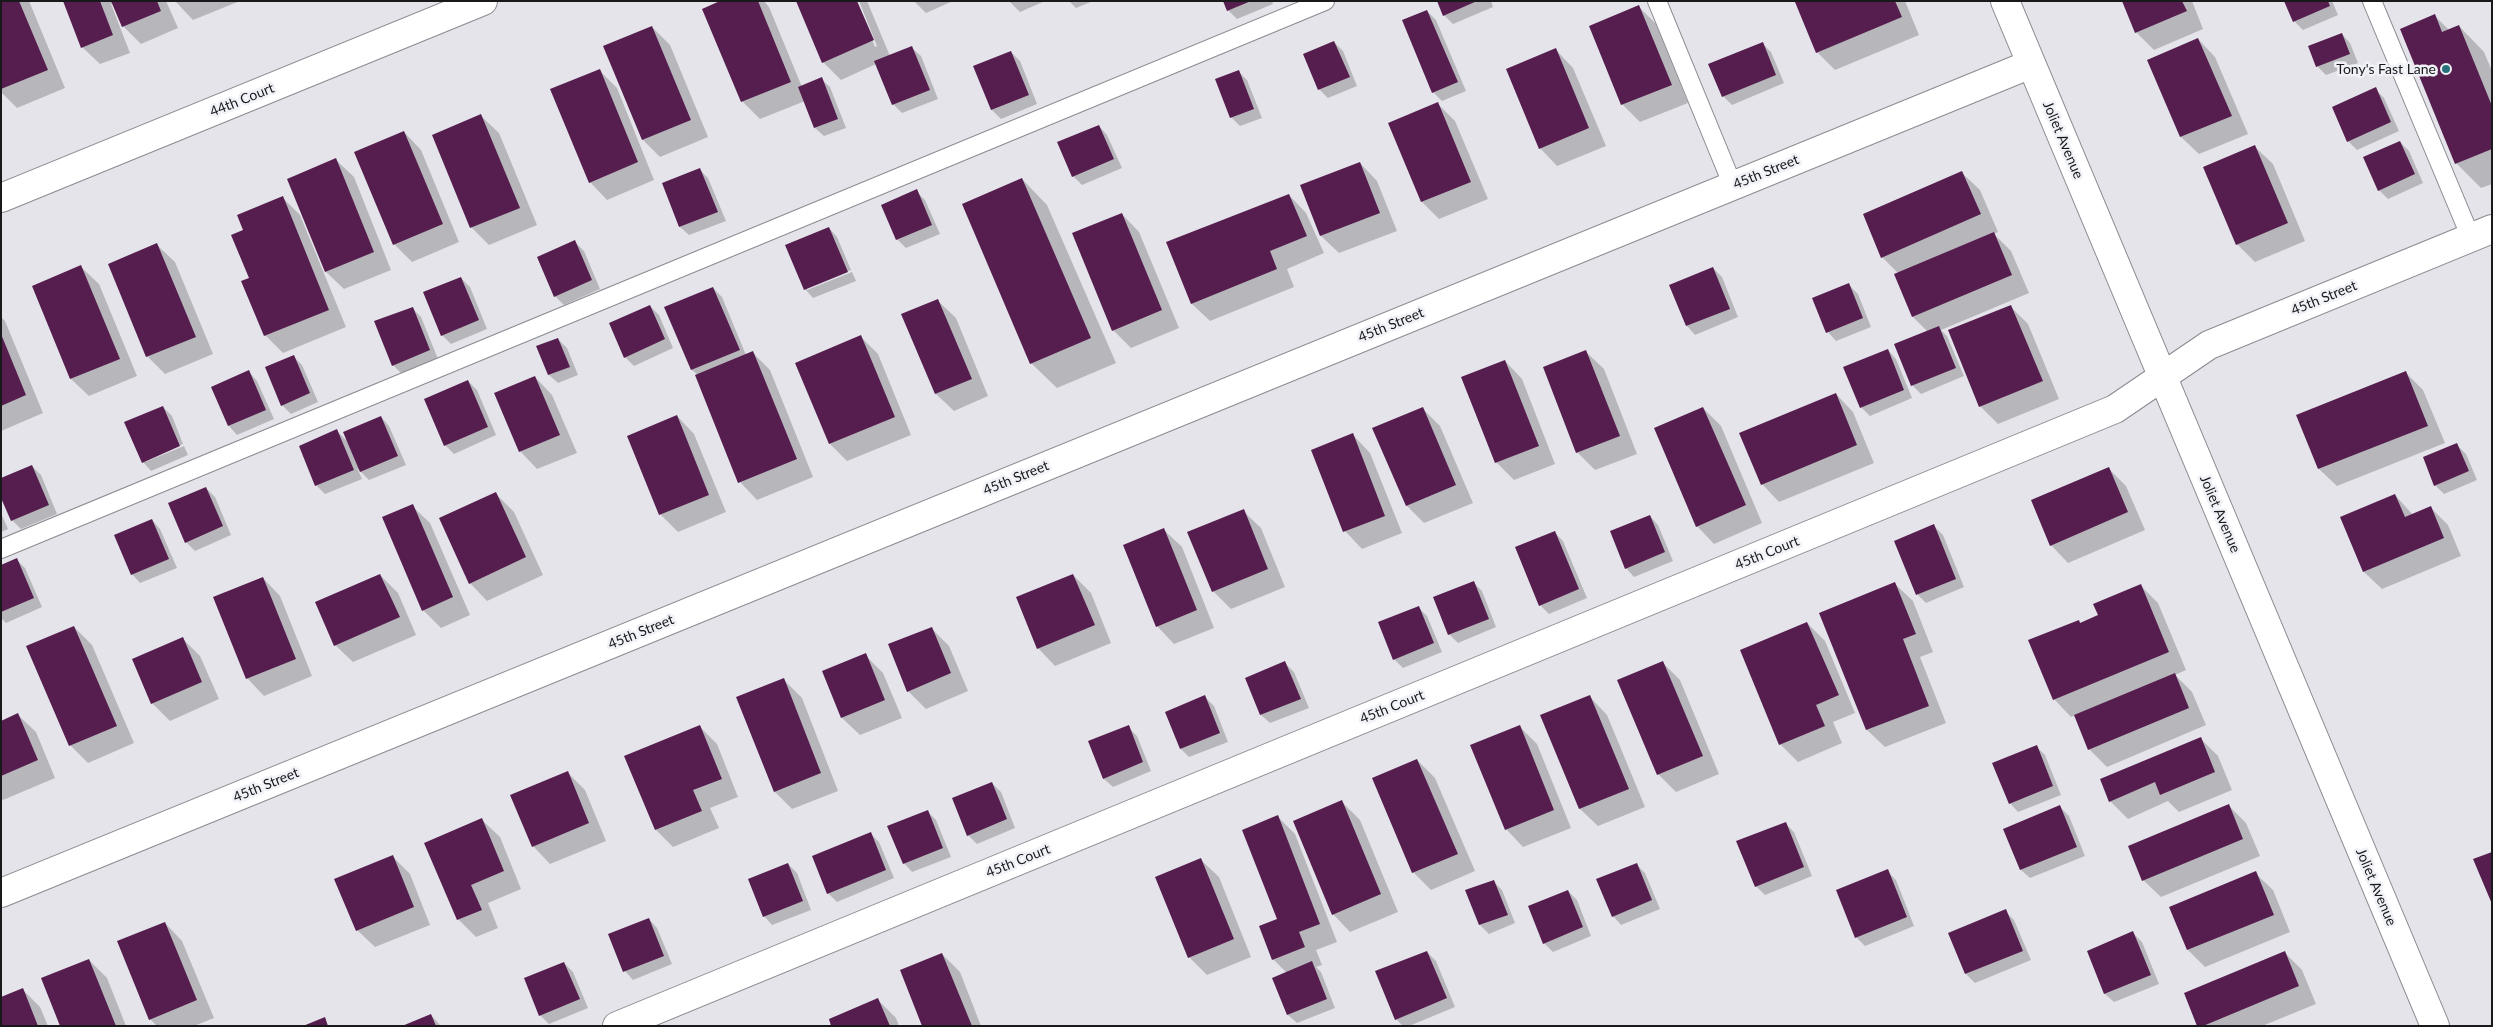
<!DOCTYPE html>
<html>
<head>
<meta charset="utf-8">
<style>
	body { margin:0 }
	#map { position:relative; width:2493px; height:1027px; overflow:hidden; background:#e4e4ea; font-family:Lato,sans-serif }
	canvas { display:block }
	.frame { position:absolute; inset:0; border:2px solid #19191b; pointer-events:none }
</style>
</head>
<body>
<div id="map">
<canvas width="2493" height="1027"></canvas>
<div class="frame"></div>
</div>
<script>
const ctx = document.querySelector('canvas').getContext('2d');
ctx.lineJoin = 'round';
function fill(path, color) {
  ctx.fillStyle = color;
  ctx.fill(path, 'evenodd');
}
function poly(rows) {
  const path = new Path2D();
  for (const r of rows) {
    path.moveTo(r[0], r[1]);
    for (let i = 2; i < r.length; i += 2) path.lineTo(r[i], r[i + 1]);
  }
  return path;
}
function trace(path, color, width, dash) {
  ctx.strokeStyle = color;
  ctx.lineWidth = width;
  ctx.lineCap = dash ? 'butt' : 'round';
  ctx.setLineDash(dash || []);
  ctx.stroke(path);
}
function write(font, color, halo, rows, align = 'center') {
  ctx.font = font + ' Lato,sans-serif';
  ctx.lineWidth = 5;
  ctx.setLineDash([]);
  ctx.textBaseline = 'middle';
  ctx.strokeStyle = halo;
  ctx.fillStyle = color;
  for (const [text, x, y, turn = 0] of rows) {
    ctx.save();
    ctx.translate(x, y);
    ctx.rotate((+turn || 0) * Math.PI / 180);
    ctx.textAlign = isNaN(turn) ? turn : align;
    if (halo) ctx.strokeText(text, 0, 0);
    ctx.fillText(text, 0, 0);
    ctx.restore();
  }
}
fill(poly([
	[1,1,29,1,65,88,17,108,1,92],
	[64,1,166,1,178,28,141,44,123,26,114,3,111,4,130,53,100,64,82,47],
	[175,1,240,1,193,20],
	[724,1,764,1,769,7,802,87,821,79,830,87,846,128,824,136,815,128,805,101,760,119,742,101],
	[856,1,875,47,877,46,859,1,867,1,890,56,912,48,921,56,938,99,902,113,893,104,876,64,841,80,823,62],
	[914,1,953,1,926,13],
	[1009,1,1045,1,1020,12],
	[1069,1,1093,1,1076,8],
	[1224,1,1272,1,1273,4,1237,19,1228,10],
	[1438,1,1491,1,1493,7,1453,24,1444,15],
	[1801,1,1905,1,1919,35,1835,70,1817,52],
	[2123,1,2192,1,2203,29,2154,50,2136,32],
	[2286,1,2332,1,2338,15,2303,30,2294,21],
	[1639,7,1656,24,1688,103,1640,122,1622,104],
	[1427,11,1436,20,1466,91,1442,101,1433,92],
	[2435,16,2449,30,2459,26,2484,52,2492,71,2492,184,2481,188,2456,163],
	[652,27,670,45,708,137,660,157,643,140],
	[2342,34,2350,43,2358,63,2326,75,2317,66],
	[2198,39,2215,57,2248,134,2199,154,2181,137,2148,60],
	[1334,42,1343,51,1357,86,1328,98,1319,89],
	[1762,43,1771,52,1784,83,1732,105,1723,96],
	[1556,50,1573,68,1606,146,1557,166,1540,148],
	[1011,52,1020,61,1037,104,1001,119,992,110,975,67],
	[599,70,617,88,654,180,607,200,590,182],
	[1238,71,1247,80,1262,118,1240,126,1231,117],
	[2375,89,2384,98,2399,131,2357,150,2348,141],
	[1438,104,1455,121,1488,199,1439,219,1422,202,1389,124],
	[481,116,499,133,537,225,489,245,471,227],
	[1099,126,1107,135,1122,168,1082,185,1073,176],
	[404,132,421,150,459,242,412,262,394,244],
	[2400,142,2409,151,2423,183,2388,199,2379,190],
	[2255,147,2273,164,2305,241,2255,262,2237,244],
	[336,160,354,177,391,270,344,289,326,272,288,180],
	[1360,163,1377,181,1397,231,1339,253,1321,236,1302,185],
	[699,169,708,178,726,221,689,235,680,227],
	[1962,173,1980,190,1998,232,1994,234,2011,251,2029,293,1941,330,1947,336,1964,376,1921,394,1912,385,1928,332,1913,317,1898,273,1882,257],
	[1022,179,1047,205,1116,363,1057,388,1031,363],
	[916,191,925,200,940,234,906,248,897,239],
	[1289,195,1306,213,1324,253,1287,269,1294,287,1210,321,1192,304,1167,243],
	[283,198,300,215,346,327,283,353,265,335,250,279,245,231],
	[1122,214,1139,232,1179,328,1131,348,1113,330],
	[829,228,837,237,851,270,807,287,807,290,852,272,856,281,813,298,805,289],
	[575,242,584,251,600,289,564,305,555,296],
	[157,245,175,262,213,354,165,374,147,356],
	[81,267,99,284,137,376,89,396,71,379,33,287],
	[1713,268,1722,277,1738,317,1695,335,1687,326],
	[461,278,470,287,487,329,451,344,442,335],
	[1849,285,1858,294,1871,327,1836,341,1828,332],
	[713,288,722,297,746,355,753,353,770,370,813,477,757,500,740,482,698,375,692,370,666,308],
	[938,301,956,318,988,396,954,411,936,394],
	[650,306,659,315,673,348,634,366,625,357],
	[2010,306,2028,324,2059,399,1998,424,1981,407,1949,331],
	[412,308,421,317,438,359,402,374,393,365],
	[1,317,5,321,43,413,1,431],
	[861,337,878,354,911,435,847,461,830,444],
	[558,339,567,348,578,375,558,383,549,375],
	[1888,350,1896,359,1912,398,1870,416,1861,407],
	[1586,352,1604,369,1637,454,1595,470,1577,452],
	[293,356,302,365,318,402,291,414,282,405],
	[1505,361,1522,379,1555,464,1514,480,1496,462],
	[249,372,257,381,274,419,237,435,229,426,212,387],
	[2405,372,2423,390,2445,443,2337,486,2319,469,2298,415],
	[535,377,552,395,577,453,537,469,520,451],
	[468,381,477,390,496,435,454,454,445,445],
	[1836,394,1853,412,1874,463,1779,502,1762,484],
	[163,407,172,416,183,444,145,460,145,462,184,446,188,455,151,471,143,462],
	[1422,408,1440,426,1473,503,1424,523,1407,506],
	[1703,408,1721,426,1762,523,1714,544,1697,526],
	[677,416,694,434,726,512,678,532,660,514],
	[381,417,389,426,406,465,369,480,357,468,362,479,325,494,316,485,337,431,348,442],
	[1353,435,1370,453,1402,533,1362,549,1345,531],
	[2457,445,2466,454,2477,480,2444,494,2435,485],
	[32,466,41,475,57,514,21,529,12,520],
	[2109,469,2126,486,2145,530,2068,563,2051,545],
	[206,488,215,497,231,535,195,551,186,542],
	[496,494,514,512,543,575,487,601,470,583],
	[2395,495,2413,515,2431,508,2448,525,2461,556,2382,589,2364,572,2342,518],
	[412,506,430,523,470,615,441,628,423,610],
	[1243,511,1261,528,1285,587,1231,609,1213,591],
	[1,513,8,529,1,532],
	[1650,516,1658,525,1673,561,1634,577,1626,568],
	[152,520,160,529,177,568,140,583,132,574],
	[1934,526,1943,535,1964,587,1926,603,1918,595,1896,541],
	[1164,530,1182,547,1214,628,1174,644,1157,626],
	[1554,532,1563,541,1587,598,1549,614,1540,605],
	[16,559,25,568,42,607,6,623,1,618,1,566],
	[380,575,398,593,416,635,353,662,335,645],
	[1073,575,1091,593,1111,643,1055,666,1038,648],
	[263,578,280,596,312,676,264,696,247,678],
	[1473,582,1482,591,1496,627,1458,643,1449,634],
	[1895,584,1913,601,1933,652,1920,657,1946,723,1885,747,1867,730,1821,613],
	[2140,585,2158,603,2186,670,2175,675,2192,692,2206,725,2107,767,2089,749,2076,715,2071,717,2054,699,2078,621,2081,624,2100,615],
	[1418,607,1427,616,1442,652,1403,668,1394,659],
	[1807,623,1825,641,1855,713,1833,722,1842,743,1798,762,1780,744],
	[74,627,92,645,134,743,88,763,70,745],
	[931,628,949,646,968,691,926,709,908,691],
	[183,639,200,656,219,699,170,721,152,703],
	[865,655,883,673,902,718,860,735,842,718,823,672],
	[1662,662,1680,680,1719,774,1676,792,1658,774],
	[1285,663,1294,672,1309,708,1270,723,1261,715,1247,678],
	[784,680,802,698,838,791,792,809,775,792],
	[1205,697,1214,706,1228,742,1189,757,1181,749],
	[1590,697,1607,715,1645,807,1598,826,1580,809,1542,716],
	[18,715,36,732,55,778,3,800,1,798,1,722],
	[1519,726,1537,744,1571,828,1523,847,1506,829],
	[700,727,717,744,738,797,710,808,719,828,673,847,656,830],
	[1128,727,1137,736,1151,771,1113,787,1104,779,1090,742],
	[2200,738,2218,756,2232,790,2179,812,2168,801,2128,819,2110,801],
	[2036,746,2045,755,2061,795,2018,812,2010,803],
	[1417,760,1435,778,1475,871,1431,890,1413,872],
	[568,773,585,790,606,841,550,864,533,846],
	[992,783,1001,792,1015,828,977,844,968,835],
	[1342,802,1360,820,1398,912,1350,932,1333,914],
	[2228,805,2246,823,2260,856,2161,897,2143,880],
	[2060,807,2069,816,2085,856,2030,878,2021,870,2004,830],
	[928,812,936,820,951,857,912,872,904,863],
	[1278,817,1295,834,1337,942,1316,950,1322,965,1316,967,1321,972,1335,1008,1297,1023,1288,1015,1287,973,1273,959,1279,920],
	[482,820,500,837,521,889,488,903,498,928,476,937,458,919],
	[1785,823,1794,832,1812,876,1765,895,1756,886],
	[871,834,879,842,894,878,837,902,828,893],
	[392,856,410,874,430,925,375,947,357,930],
	[1201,860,1219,877,1251,957,1207,975,1189,957],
	[788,864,797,873,811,910,772,925,764,916],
	[1636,864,1645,873,1660,909,1621,925,1613,916],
	[1887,871,1896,880,1914,926,1865,946,1856,937],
	[2255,873,2273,890,2290,932,2205,967,2188,950,2171,908],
	[1493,881,1502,890,1515,923,1489,934,1480,925,1467,891],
	[1568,891,1577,900,1591,936,1553,952,1544,943],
	[2005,911,2014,920,2031,960,1975,983,1966,974,1950,934],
	[649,919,657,928,672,964,633,980,625,971],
	[165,923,182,941,214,1018,194,1026,157,1026,150,1019],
	[2133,933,2142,942,2159,984,2114,1002,2105,994,2088,951],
	[1427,952,1436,961,1455,1007,1409,1026,1403,1026,1396,1019],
	[2284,952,2302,970,2316,1004,2262,1026,2199,1026],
	[942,954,960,972,981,1026,924,1026],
	[89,960,107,978,126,1026,61,1026],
	[564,963,573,972,588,1008,549,1024,540,1015],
	[23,990,40,1007,48,1026,1,1026],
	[878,1000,896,1018,899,1026,833,1026],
	[431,1015,441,1026,405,1026]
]), '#0003');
fill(poly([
	[1,1,19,1,48,70,1,89],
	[63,1,100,1,113,35,81,48],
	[111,1,157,1,161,11,122,27],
	[720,1,758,1,791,82,741,102,702,9],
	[796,1,857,1,874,40,822,63],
	[1223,1,1251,1,1227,11],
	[1437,1,1477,1,1443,16],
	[1798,1,1895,1,1902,17,1816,53,1795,2],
	[2122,1,2182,1,2187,11,2135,33],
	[2284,1,2328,1,2330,6,2293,22],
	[1639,5,1672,85,1621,105,1589,26],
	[1427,10,1458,82,1432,93,1402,20],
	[2435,14,2442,32,2459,25,2492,106,2492,149,2455,164,2400,29],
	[652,26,691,120,642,140,603,46],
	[2342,33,2350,54,2316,67,2308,46],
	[2198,38,2232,116,2180,137,2147,60],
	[1334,41,1350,77,1318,90,1303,54],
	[1763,42,1776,75,1722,97,1708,64],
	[912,46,930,90,892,105,874,61],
	[1556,48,1589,128,1539,149,1506,69],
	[1011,51,1029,95,991,110,973,66],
	[600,69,638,162,589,183,550,89],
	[1239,70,1254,109,1230,118,1215,79],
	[822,77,838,119,814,128,798,87],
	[2376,87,2391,122,2347,142,2332,107],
	[1438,102,1471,182,1421,202,1388,123],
	[481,114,520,208,470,228,432,135],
	[1099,125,1114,159,1072,177,1057,142],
	[404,131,443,224,393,245,354,152],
	[2400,141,2415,174,2378,191,2363,157],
	[2255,145,2288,223,2236,245,2203,167],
	[336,158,374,252,325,272,287,179],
	[1360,162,1380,213,1320,236,1300,185],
	[700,168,718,212,679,227,662,183],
	[1962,171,1981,214,1881,258,1863,214],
	[1022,178,1091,338,1030,364,962,204],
	[917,189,932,225,896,240,881,205],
	[1289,194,1307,236,1270,251,1277,269,1191,304,1166,242],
	[283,196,329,310,264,336,241,281,249,278,231,235,243,230,237,215],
	[1122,213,1162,310,1112,331,1072,233],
	[829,227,848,272,804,290,785,245],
	[1994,232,2012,275,1912,317,1894,274],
	[575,240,592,280,554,297,537,257],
	[157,243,196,337,146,357,108,264],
	[81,265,120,359,70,379,32,286],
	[1713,267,1730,309,1686,326,1669,285],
	[461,277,479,320,441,336,423,292],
	[1849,283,1863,318,1826,333,1812,298],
	[713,287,740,350,691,370,664,307],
	[938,299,972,379,935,394,901,314],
	[650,305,665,339,624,358,609,323],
	[2011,305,2043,381,1979,407,1948,330],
	[413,307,430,350,392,366,374,321],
	[1939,326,1956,368,1911,386,1894,344],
	[1,334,26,395,1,406],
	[861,335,895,417,829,444,795,363],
	[558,338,570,367,548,375,536,346],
	[1888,349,1904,390,1860,408,1843,367],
	[1586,350,1620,436,1576,453,1543,367],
	[753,351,797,459,738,483,695,375],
	[294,355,310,393,281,406,265,367],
	[1505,360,1539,446,1495,463,1461,377],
	[249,370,266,410,228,426,211,387],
	[2406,371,2428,426,2318,469,2296,415],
	[535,376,560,435,519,452,494,393],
	[468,380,488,427,444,446,424,399],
	[1836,393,1857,445,1761,485,1739,433],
	[163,406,180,446,142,463,124,422],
	[1423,407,1456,485,1406,506,1372,428],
	[1703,407,1746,505,1696,527,1654,428],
	[677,415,709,495,659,515,627,436],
	[381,416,398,456,360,472,343,432],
	[337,429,354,470,315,486,299,446],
	[1353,433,1385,516,1343,532,1311,450],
	[2457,443,2469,471,2434,486,2423,457],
	[32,465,49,505,11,521,1,498,1,478],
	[2109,467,2128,512,2050,546,2031,500],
	[206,487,223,526,185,543,168,503],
	[496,492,526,557,469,584,439,518],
	[2395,494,2405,517,2431,506,2444,538,2363,572,2340,517],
	[413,504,453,597,422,611,382,517],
	[1244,509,1268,569,1212,592,1187,532],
	[1650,515,1665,552,1625,569,1610,531],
	[152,519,169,559,131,575,114,535],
	[1934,524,1956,579,1916,595,1894,541],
	[1164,528,1197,610,1156,627,1123,545],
	[1555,531,1579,589,1539,606,1515,547],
	[17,558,34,598,1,612,1,565],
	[380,574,400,617,334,646,315,602],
	[1073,574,1095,625,1037,649,1016,597],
	[263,577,296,659,246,679,213,597],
	[1474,581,1489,619,1448,635,1433,597],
	[1895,582,1916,634,1903,639,1929,706,1866,730,1819,613],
	[2141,584,2169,652,2053,700,2028,640,2079,620,2080,623,2098,615,2093,604],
	[1419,606,1434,643,1393,660,1378,622],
	[1807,622,1839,695,1816,705,1825,726,1779,745,1740,650],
	[74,626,117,726,69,746,26,646],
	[932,627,951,673,907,692,888,644],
	[183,637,202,682,151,704,132,659],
	[866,653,885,700,841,718,822,671],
	[1285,661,1301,699,1260,715,1245,678],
	[1663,661,1703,756,1657,775,1617,680],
	[2175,673,2189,708,2088,750,2074,715],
	[784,678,821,773,774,792,736,697],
	[1205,695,1220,733,1180,749,1165,712],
	[1590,695,1629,789,1579,809,1540,715],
	[18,713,38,760,1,776,1,721],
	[700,725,722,779,693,790,702,811,655,830,624,756],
	[1129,725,1143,762,1103,779,1088,741],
	[1520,725,1554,810,1505,830,1470,745],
	[2201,737,2215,772,2160,795,2155,782,2109,802,2100,779],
	[2037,745,2053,786,2009,804,1992,763],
	[1417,759,1458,854,1412,873,1372,778],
	[568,771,589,823,532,847,510,795],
	[992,782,1007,819,967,836,952,798],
	[1342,800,1381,894,1332,915,1293,821],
	[2229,804,2243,839,2142,881,2128,846],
	[2060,805,2077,847,2020,870,2003,829],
	[928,810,943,848,903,864,887,826],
	[1278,815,1320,924,1299,932,1305,947,1272,960,1259,926,1277,919,1242,830],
	[482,818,504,871,471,885,482,910,457,920,424,843],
	[1786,822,1804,867,1755,887,1736,841],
	[871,832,886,870,827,894,812,856],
	[2492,852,2492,904,2473,859],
	[393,855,414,907,356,931,334,879],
	[1201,858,1234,939,1188,958,1155,877],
	[788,863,803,901,763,917,748,879],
	[1637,863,1652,900,1612,917,1596,879],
	[1888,869,1907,917,1855,938,1836,890],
	[2256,871,2274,915,2187,950,2169,907],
	[1494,880,1508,915,1479,925,1465,890],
	[1568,890,1583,927,1543,944,1528,906],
	[2006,909,2023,951,1965,974,1948,933],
	[649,918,664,956,623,972,608,934],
	[165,922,197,1000,149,1020,117,941],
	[2133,931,2151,975,2104,994,2087,951],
	[1427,951,1447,998,1395,1020,1375,971],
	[2285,951,2299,986,2203,1026,2197,1026,2184,993],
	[942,953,972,1026,922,1026,900,970],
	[89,959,116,1026,60,1026,41,978],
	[1312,961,1327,999,1287,1015,1272,978],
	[564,962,580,999,539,1016,524,978],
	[23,988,38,1026,1,1026,1,997],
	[878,998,890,1026,831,1026,829,1019],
	[431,1014,436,1026,402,1026],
	[325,1017,328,1026,303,1026]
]), '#561d4f');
const lane = poly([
	[1657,1,1733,186],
	[2372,1,2471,238],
	[1,549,1325,1]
]);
const street = poly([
	[1,198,483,1],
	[1,893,2031,64],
	[617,1026,2115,409,2209,345,2492,229]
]);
const secondary = poly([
	[2005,1,2435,1026]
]);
trace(lane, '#8a8b90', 20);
trace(street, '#8a8b90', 30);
trace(secondary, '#8a8b90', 30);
trace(lane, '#fff', 18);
trace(street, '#fff', 28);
trace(secondary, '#fff', 28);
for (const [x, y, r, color] of [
	[2446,69,5,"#276f7b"]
]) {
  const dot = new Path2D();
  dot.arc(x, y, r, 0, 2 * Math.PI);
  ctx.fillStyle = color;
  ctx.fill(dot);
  trace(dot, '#f1f2f7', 2);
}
write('14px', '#19191b', '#f1f2f7', [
	["Tony's Fast Lane",2436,69]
], 'right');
write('14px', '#19191b', '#f1f2f7', [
	["44th Court",242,100,-22],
	["Joliet Avenue",2063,140,67],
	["45th Street",1766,172,-22],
	["45th Street",2324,298,-22],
	["45th Street",1391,325,-22],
	["45th Street",1016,478,-22],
	["Joliet Avenue",2220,514,67],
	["45th Court",1767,553,-22],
	["45th Street",641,632,-22],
	["45th Court",1392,707,-22],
	["45th Street",266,785,-22],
	["45th Court",1018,861,-22],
	["Joliet Avenue",2376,887,67]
]);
</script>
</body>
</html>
